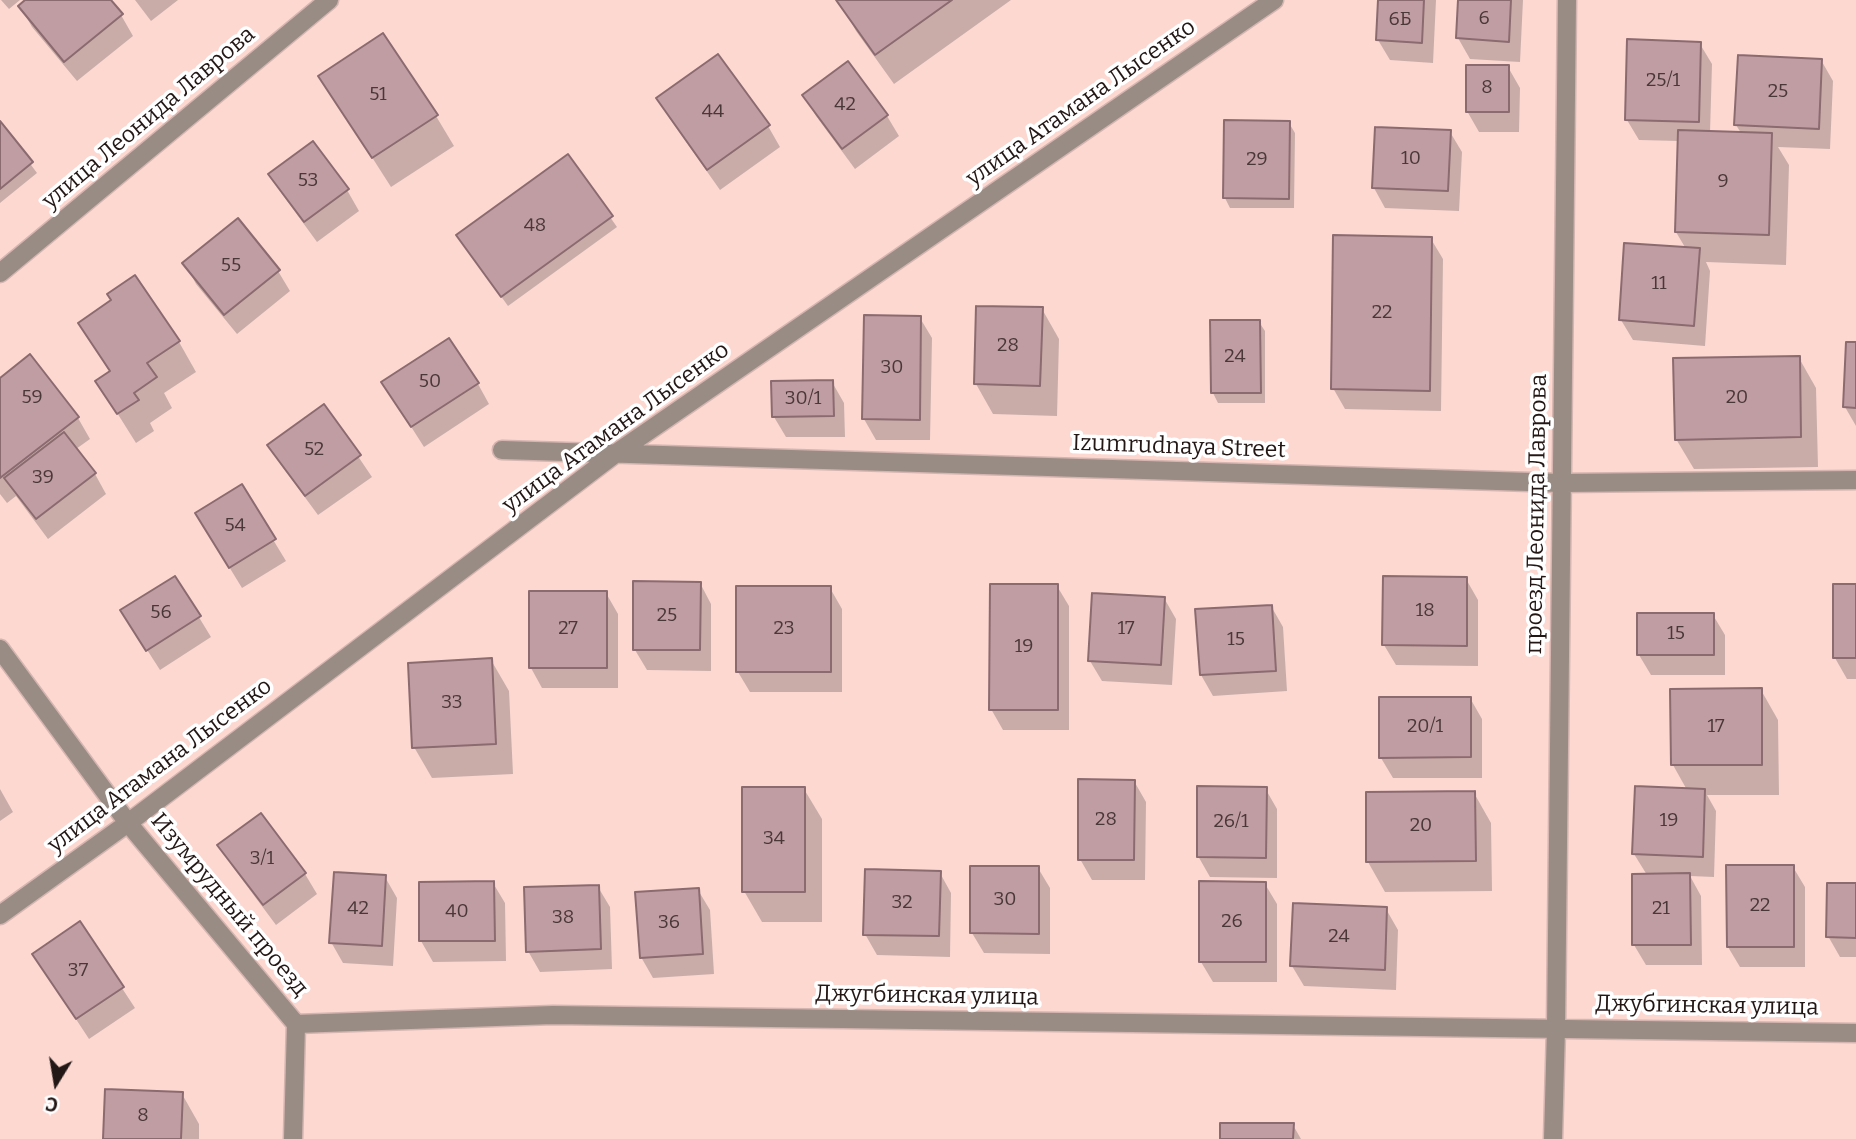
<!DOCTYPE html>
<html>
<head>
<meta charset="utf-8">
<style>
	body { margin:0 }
	#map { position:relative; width:1856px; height:1139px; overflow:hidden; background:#fcd8d1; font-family:Bitter,serif }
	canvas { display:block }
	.north { position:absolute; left:21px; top:1048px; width:70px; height:70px; -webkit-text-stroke:5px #fff; paint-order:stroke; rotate:191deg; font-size:19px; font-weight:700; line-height:28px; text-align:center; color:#231715 }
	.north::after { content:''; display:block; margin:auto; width:24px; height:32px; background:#231715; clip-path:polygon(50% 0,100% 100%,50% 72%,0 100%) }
</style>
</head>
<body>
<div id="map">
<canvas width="1856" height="1139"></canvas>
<div class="north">С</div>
</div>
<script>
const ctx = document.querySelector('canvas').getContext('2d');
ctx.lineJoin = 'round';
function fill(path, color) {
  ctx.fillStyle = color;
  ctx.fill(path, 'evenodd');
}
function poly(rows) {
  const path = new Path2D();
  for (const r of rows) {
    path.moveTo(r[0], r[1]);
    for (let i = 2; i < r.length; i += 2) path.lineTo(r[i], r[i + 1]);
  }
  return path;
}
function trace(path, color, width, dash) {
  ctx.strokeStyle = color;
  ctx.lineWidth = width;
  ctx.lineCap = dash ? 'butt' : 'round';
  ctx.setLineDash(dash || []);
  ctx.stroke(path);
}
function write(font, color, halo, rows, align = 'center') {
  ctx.font = font + ' Bitter,serif';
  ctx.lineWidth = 7;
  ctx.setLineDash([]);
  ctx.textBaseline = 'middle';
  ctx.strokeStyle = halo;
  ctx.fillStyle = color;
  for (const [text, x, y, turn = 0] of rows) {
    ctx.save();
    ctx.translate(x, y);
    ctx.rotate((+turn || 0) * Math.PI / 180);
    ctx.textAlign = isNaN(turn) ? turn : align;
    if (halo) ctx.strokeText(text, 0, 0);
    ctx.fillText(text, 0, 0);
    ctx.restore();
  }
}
fill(poly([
	[1,0,20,0,9,9],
	[28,0,109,0,121,15,133,36,77,81,32,27,20,6],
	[135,0,178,0,151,21],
	[839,0,1011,0,894,84,856,31],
	[1380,0,1436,0,1433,63,1390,60,1378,40],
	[1460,0,1523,0,1520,62,1470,59,1458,38],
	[1700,44,1712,64,1710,133,1741,133,1736,125,1821,60,1833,81,1830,149,1778,147,1789,165,1786,265,1706,262,1710,271,1705,346,1633,340,1621,320,1686,249,1676,232,1679,141,1639,140,1627,120],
	[718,56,768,126,780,147,720,190,670,119,658,99],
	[1508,67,1520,88,1519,132,1479,132,1467,111],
	[320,76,436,116,454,146,391,187],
	[804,96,887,116,899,136,855,169,816,116],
	[0,123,37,173,0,203],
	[1289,123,1295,133,1294,208,1230,208,1225,198],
	[1450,132,1462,152,1459,211,1385,208,1374,188],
	[312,143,347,190,359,211,317,242,282,194,270,174],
	[568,157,617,227,508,306,464,245],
	[1431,239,1443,259,1441,411,1345,409,1333,388],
	[185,263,278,271,290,291,237,334,196,284],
	[1042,309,1059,339,1057,416,993,414,976,384],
	[920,318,932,338,930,440,876,440,864,419],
	[1259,322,1265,331,1265,403,1218,403,1213,393],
	[80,323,179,342,196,372,164,393,172,408,150,423,154,431,136,443,97,381,110,373],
	[1856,344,1856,426,1845,407],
	[30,357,78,418,90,439,76,449,95,474,106,494,48,539,16,496,7,503,0,494,0,380],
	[1799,358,1816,388,1818,467,1694,469,1676,439],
	[832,382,844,403,845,437,786,437,774,417],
	[478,384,489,404,424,447,396,403],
	[324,406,372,477,318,515,281,465,269,445],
	[241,487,286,561,242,588,209,534],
	[175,578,211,637,160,670,135,631],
	[1466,579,1478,600,1478,666,1396,665,1384,645],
	[700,583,711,604,711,671,647,670,635,650],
	[1856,585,1856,679,1847,679,1835,658],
	[1057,586,1069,606,1069,730,1003,730,991,709],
	[830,588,842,609,842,692,750,692,738,672],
	[606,593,618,614,618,688,542,688,531,668],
	[1164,598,1176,619,1172,685,1102,681,1090,661],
	[1271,606,1283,627,1287,691,1213,696,1201,675,1197,611],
	[1713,615,1725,635,1725,675,1651,675,1639,655],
	[491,660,509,691,513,774,432,778,414,747],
	[1761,690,1778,720,1779,795,1707,795,1716,811,1714,877,1690,876,1701,896,1702,965,1646,965,1634,945,1647,875,1634,854,1687,790,1673,765],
	[1470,698,1482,719,1482,778,1393,778,1381,758],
	[1134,781,1146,802,1145,880,1092,880,1080,859],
	[1265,788,1277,809,1277,878,1210,877,1198,856],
	[0,789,13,812,0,821],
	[804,789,822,819,822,922,762,922,744,891],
	[1474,793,1491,823,1492,891,1385,892,1368,862],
	[261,815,305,874,317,894,276,925,232,866,220,846],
	[1793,867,1805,887,1805,967,1740,967,1728,947],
	[1038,868,1050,888,1050,954,984,953,972,933],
	[940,873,951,893,950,957,877,955,865,934],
	[385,877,397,898,393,966,343,963,331,942],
	[493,883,505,903,506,961,433,962,421,941,420,884],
	[1265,884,1277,904,1277,982,1213,982,1201,962],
	[1856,885,1856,957,1840,957,1828,936],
	[598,887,610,907,612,969,540,972,528,951],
	[698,890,710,910,714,974,653,978,641,957],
	[1386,909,1398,930,1396,990,1304,986,1292,966],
	[80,924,135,1008,89,1039,34,955],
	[182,1094,199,1124,199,1139,105,1139],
	[1293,1125,1301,1139,1222,1139]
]), '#0003');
const building = poly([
	[25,0,111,0,123,14,64,62,18,6,25,0],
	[836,0,952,0,875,55,836,0],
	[1378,0,1424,0,1422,43,1376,40,1378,0],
	[1458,0,1511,0,1509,42,1456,38,1458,0],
	[383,33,438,115,372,158,318,76,383,33],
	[1627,39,1701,42,1699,122,1625,120,1627,39],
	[718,54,770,125,707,170,656,98,718,54],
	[1738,55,1822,59,1819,129,1734,125,1738,55],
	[848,61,888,115,842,149,802,95,848,61],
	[1466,65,1509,65,1509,112,1466,112,1466,65],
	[1224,120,1290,121,1289,199,1223,198,1224,120],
	[0,121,33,162,0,189,0,121],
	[1375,127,1451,130,1448,191,1372,188,1375,127],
	[1678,130,1772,133,1769,235,1675,232,1678,130],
	[313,141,349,189,304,222,268,174,313,141],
	[568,154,613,216,501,297,456,235,568,154],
	[238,218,280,270,224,315,182,263,238,218],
	[1333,235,1432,237,1430,391,1331,389,1333,235],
	[1624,243,1700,248,1694,326,1619,320,1624,243],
	[135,275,180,341,147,363,157,377,134,393,139,400,117,414,95,381,110,371,78,323,111,300,107,294,135,275],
	[976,306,1043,307,1040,386,974,384,976,306],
	[864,315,921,316,920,420,862,419,864,315],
	[1210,320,1260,320,1261,393,1211,393,1210,320],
	[449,338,479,383,411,427,381,382,449,338],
	[1846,342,1856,342,1856,408,1843,407,1846,342],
	[30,354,79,417,0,478,0,378,30,354],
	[1800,356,1801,437,1675,440,1673,358,1800,356],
	[833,380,834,416,772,417,771,381,833,380],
	[324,404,361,455,305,496,267,445,324,404],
	[64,432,96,473,36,519,4,478,64,432],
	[242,484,276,539,229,568,195,513,242,484],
	[175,576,201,616,146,651,120,610,175,576],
	[1383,576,1467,577,1467,646,1382,645,1383,576],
	[633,581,701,582,700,650,633,650,633,581],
	[990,584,1058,584,1058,710,989,710,990,584],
	[1833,584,1856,584,1856,658,1833,658,1833,584],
	[736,586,831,586,831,672,736,672,736,586],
	[529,591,607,591,607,668,529,668,529,591],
	[1092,593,1165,597,1161,665,1088,661,1092,593],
	[1272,605,1276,671,1200,675,1195,609,1272,605],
	[1637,613,1714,613,1714,655,1637,655,1637,613],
	[492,658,496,744,412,748,408,663,492,658],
	[1762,688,1762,765,1671,765,1670,689,1762,688],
	[1379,697,1471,697,1471,757,1379,758,1379,697],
	[1078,779,1135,780,1134,860,1078,860,1078,779],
	[1197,786,1267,787,1266,858,1197,857,1197,786],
	[1635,786,1705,789,1703,857,1632,854,1635,786],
	[742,787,805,787,805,892,742,892,742,787],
	[1475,791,1476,861,1366,862,1366,792,1475,791],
	[261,813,306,873,263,905,217,845,261,813],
	[1726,865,1794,865,1794,947,1727,947,1726,865],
	[970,866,1039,866,1039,934,970,933,970,866],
	[865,869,941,871,939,936,863,935,865,869],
	[334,872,386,875,382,946,329,943,334,872],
	[1690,873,1691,945,1632,945,1632,874,1690,873],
	[494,881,495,941,419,941,419,882,494,881],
	[1199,881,1266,882,1266,962,1199,962,1199,881],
	[1827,883,1856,883,1856,938,1826,937,1827,883],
	[599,885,601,949,526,952,524,887,599,885],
	[699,888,703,954,640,958,635,892,699,888],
	[1293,903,1387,907,1385,970,1290,966,1293,903],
	[80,921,124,987,76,1019,32,954,80,921],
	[105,1089,183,1092,181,1139,103,1139,105,1089],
	[1220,1123,1294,1123,1293,1139,1220,1139,1220,1123]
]);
fill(building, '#c09da3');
trace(building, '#8b6a70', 2);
const minor = poly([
	[0,273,329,0],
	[502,450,1562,483,1856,480],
	[0,649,128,823,296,1024],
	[0,915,128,823,615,454,1274,0],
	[296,1024,553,1015,1856,1033],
	[293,1139,296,1024],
	[1553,1139,1556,1028,1567,0]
]);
trace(minor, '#d5b5af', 21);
trace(minor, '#988c84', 18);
write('19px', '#4a3838', null, [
	["6",1484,19],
	["6Б",1400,20],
	["25/1",1663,81],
	["8",1487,88],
	["25",1778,92],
	["51",378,95],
	["42",845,105],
	["44",713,112],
	["10",1411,159],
	["29",1257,160],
	["53",308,181],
	["9",1723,182],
	["48",535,226],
	["55",231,266],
	["11",1659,284],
	["22",1382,313],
	["28",1008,346],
	["24",1235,357],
	["30",892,368],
	["50",430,382],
	["59",32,398],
	["20",1737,398],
	["30/1",803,399],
	["52",314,450],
	["39",43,478],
	["54",235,526],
	["18",1425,611],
	["56",161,613],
	["25",667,616],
	["27",568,629],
	["23",784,629],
	["17",1126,629],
	["15",1676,634],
	["15",1236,640],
	["19",1024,647],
	["33",452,703],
	["20/1",1425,727],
	["17",1716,727],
	["28",1106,820],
	["19",1669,821],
	["26/1",1231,822],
	["20",1421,826],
	["34",774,839],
	["3/1",262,859],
	["30",1005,900],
	["32",902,903],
	["22",1760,906],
	["42",358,909],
	["21",1661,909],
	["40",457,912],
	["38",563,918],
	["26",1232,922],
	["36",669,923],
	["24",1339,937],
	["37",78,971],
	["8",143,1116]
]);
write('23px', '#231715', '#fff', [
	["улица Атамана Лысенко",1081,103,-35],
	["улица Леонида Лаврова",149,118,-40],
	["улица Атамана Лысенко",616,428,-36],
	["Izumrudnaya Street",1179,447,2],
	["проезд Леонида Лаврова",1537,514,-89],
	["улица Атамана Лысенко",160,766,-37],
	["Изумрудный проезд",229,905,50],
	["Джугбинская улица",927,996,1],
	["Джубгинская улица",1707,1006,1]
]);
</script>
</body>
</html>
